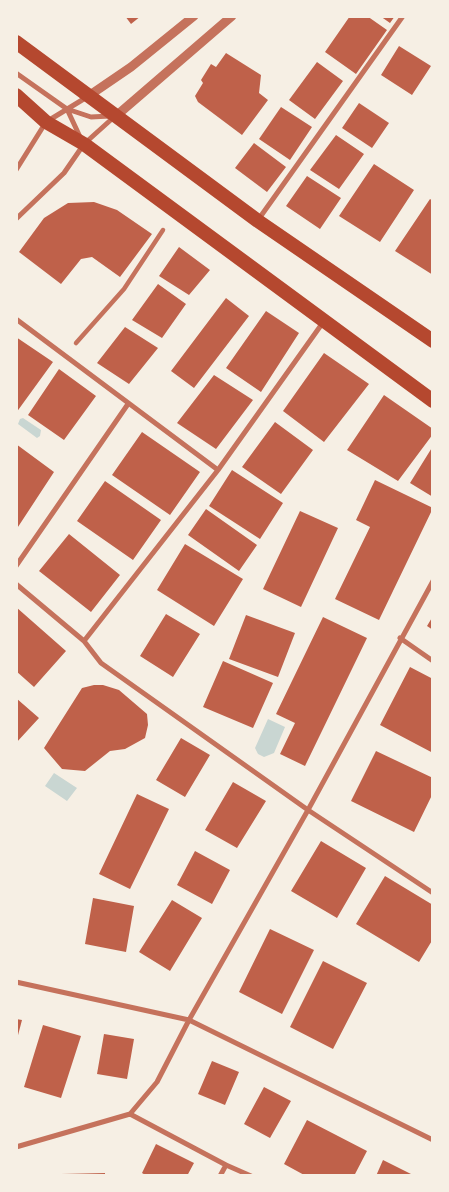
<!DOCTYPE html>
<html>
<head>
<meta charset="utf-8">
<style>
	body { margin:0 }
	#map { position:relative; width:449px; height:1192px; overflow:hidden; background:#f6efe4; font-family:Merriweather,serif }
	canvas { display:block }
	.frame { position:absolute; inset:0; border:18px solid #f6efe4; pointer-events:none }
</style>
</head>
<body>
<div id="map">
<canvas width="449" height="1192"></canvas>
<div class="frame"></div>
</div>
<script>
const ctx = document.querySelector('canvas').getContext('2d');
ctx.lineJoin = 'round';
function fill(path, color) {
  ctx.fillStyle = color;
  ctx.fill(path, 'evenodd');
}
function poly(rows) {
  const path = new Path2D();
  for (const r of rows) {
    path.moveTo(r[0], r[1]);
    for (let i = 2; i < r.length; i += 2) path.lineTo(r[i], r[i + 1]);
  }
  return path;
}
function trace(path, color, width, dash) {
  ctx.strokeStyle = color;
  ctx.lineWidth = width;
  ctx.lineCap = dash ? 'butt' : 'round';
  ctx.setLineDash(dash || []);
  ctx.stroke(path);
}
fill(poly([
	[23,418,41,430,40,436,37,438,18,424,20,419],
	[268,719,285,727,274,753,264,757,258,754,255,748],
	[54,773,77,788,67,801,45,786]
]), '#c9d6d2');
fill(poly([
	[125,16,141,16,131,24],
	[350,16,367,16,387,30,356,74,325,52],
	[380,16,395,16,390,23],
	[399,46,431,66,412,95,381,75],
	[226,53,261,75,259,93,268,100,242,135,198,102,195,96,203,83,201,80,211,64,216,67],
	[317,62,343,81,315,119,289,100],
	[359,103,389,123,372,148,342,128],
	[281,107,312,127,290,160,259,139],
	[336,135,364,154,339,189,310,170],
	[254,143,286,167,267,192,235,168],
	[374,164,414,190,380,242,339,216],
	[307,176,341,198,320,229,286,206],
	[430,199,433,201,433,275,395,251],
	[94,202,117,210,152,234,120,277,92,257,81,259,61,284,19,252,44,218,68,203],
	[179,247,210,270,189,295,159,276],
	[158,284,186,304,162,338,132,320],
	[226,298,249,316,194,388,171,371],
	[266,311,299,333,261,392,226,368],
	[125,327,158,348,129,384,97,363],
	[16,337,53,362,16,413],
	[324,353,369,384,324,442,283,411],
	[59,369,96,396,64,440,28,415],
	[214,375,253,400,216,449,177,423],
	[384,395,433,429,433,434,398,481,347,450],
	[275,422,313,450,281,494,242,467],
	[142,432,200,472,170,515,112,475],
	[16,444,54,472,16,530],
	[433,446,433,497,410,483],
	[232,470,283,503,260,539,209,506],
	[375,480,433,508,379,620,335,599,370,527,356,520],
	[105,481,161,520,133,560,77,521],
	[206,509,257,545,239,571,188,535],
	[300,511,338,528,301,607,263,589],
	[69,534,120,575,91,612,39,571],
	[185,544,243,579,214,626,157,590],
	[16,607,66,651,34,687,16,671],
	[166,614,200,634,173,677,140,656],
	[246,615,295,633,278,677,229,659],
	[433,616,433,630,427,626],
	[323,617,367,638,305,766,280,754,295,723,276,714],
	[223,661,273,683,253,728,203,707],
	[410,667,433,679,433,753,380,725],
	[94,685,103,685,119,690,147,714,148,725,145,738,125,749,110,751,85,771,62,769,44,748,82,688],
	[16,698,39,718,16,743],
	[181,738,210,755,185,797,156,780],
	[376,751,433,778,433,793,414,832,351,801],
	[233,782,266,801,237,848,205,830],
	[137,794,169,809,130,889,99,874],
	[321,841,366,868,337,918,291,891],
	[195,851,230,870,212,904,177,885],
	[385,876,433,905,433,939,419,962,356,924],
	[93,898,134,906,126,952,85,944],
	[172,900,202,918,170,971,139,952],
	[270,929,314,950,282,1014,239,992],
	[323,961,367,983,333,1049,290,1027],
	[16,1019,22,1020,17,1039,16,1039],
	[43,1025,81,1036,61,1098,24,1087],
	[104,1034,134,1039,127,1079,97,1074],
	[212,1061,239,1072,225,1105,198,1094],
	[264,1087,291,1101,270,1138,244,1124],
	[307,1120,367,1151,354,1176,306,1176,284,1164],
	[156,1144,194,1163,187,1176,147,1176,142,1173],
	[383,1160,415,1176,376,1176],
	[105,1173,105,1176,61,1176,61,1174]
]), '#bf614a');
trace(poly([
	[76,343,124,289,163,230]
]), '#c5725c', 4.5);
trace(poly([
	[16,73,67,109,91,117,110,116],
	[67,109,81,139],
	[16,170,46,122,87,97],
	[16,219,64,173,84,144,114,117],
	[258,220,403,16],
	[16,319,218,470],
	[16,566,128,404],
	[16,584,84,641,101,663,308,810,433,893],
	[400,638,433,661],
	[84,641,218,470,324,321],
	[16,982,189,1020,433,1140],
	[130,1114,226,1165,251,1176],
	[16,1147,130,1114,157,1082,189,1020,308,810,433,581],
	[220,1176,226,1165]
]), '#c5725c', 5);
trace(poly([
	[90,95,131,67,194,16],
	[116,116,232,16]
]), '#c5725c', 9);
trace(poly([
	[16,42,258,221,433,341],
	[16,95,46,122,84,144,433,401]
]), '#b5482f', 14);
</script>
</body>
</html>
